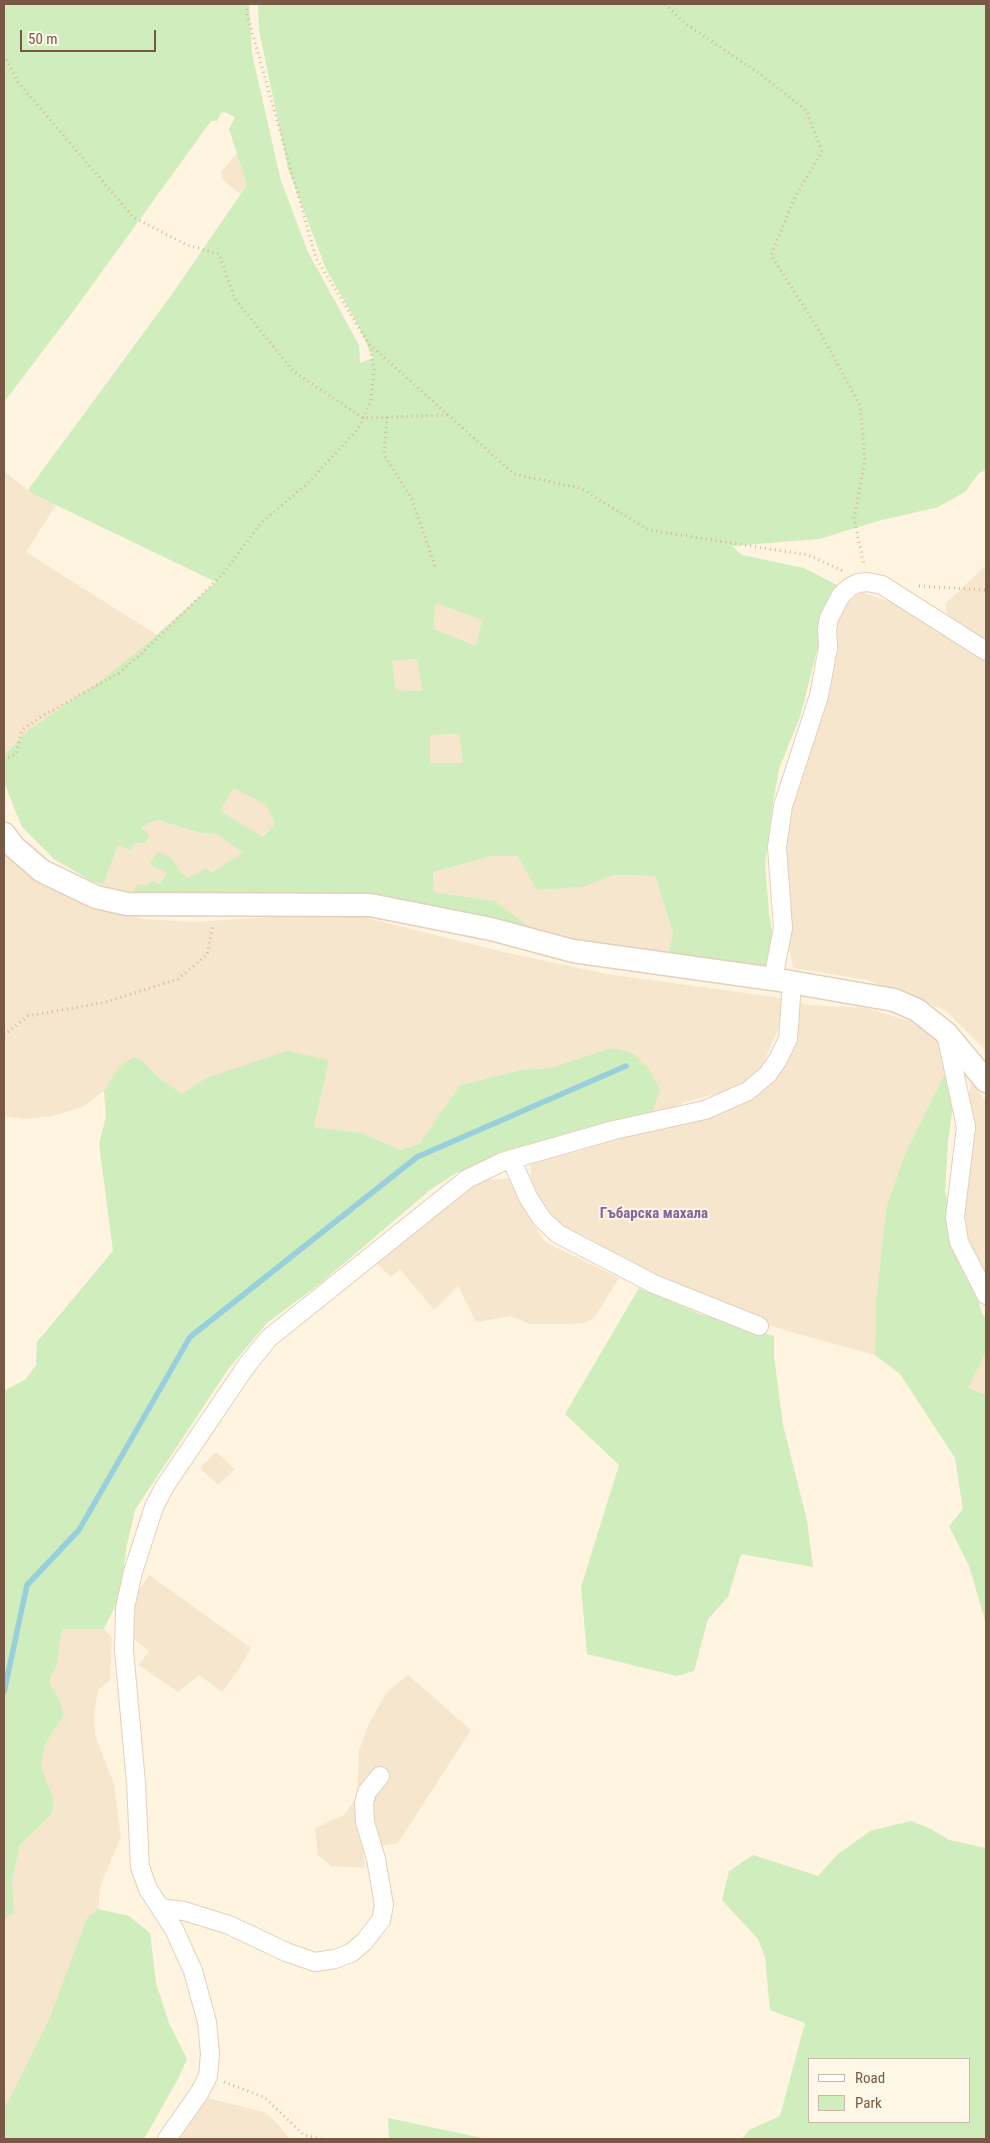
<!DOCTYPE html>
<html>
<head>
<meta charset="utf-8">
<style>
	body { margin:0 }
	#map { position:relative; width:990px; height:2143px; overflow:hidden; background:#fef4e0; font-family:"Roboto Condensed",sans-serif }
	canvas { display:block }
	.frame { position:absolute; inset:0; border:5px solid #775945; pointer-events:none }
	.legend { position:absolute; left:808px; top:2058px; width:162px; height:65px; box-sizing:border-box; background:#fff7e8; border:1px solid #c9b8a7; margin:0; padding:6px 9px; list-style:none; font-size:15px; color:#775945 }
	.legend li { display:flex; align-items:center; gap:10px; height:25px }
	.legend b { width:25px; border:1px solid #c9b8a7 }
	.scale { position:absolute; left:20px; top:30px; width:136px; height:22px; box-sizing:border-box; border:2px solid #775945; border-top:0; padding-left:6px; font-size:15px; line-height:18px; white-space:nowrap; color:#775945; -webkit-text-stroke:4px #fff7e8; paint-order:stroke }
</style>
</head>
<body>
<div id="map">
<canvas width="990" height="2143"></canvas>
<div class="frame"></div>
<ul class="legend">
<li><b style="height:6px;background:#fff"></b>Road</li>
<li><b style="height:14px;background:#cfedbd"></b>Park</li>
</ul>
<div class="scale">50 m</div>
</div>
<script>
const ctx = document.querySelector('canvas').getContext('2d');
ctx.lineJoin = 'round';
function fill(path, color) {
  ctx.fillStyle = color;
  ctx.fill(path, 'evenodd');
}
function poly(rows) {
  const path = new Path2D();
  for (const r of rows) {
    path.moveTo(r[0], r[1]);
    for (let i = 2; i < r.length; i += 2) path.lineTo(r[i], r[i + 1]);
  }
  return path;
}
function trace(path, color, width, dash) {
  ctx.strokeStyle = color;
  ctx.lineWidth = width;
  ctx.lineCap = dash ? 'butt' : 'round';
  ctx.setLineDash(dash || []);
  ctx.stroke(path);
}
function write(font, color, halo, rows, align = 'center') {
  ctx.font = font + ' "Roboto Condensed",sans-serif';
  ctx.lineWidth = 4;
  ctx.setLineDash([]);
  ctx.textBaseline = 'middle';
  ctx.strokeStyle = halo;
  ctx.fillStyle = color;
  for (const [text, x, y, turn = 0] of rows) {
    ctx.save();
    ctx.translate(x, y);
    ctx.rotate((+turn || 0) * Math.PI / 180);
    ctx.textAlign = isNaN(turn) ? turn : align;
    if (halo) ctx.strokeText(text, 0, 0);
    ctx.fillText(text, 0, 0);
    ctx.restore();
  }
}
fill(poly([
	[237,153,247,184,240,194,222,179,221,172],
	[4,471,33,494,56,505,26,552,157,635,103,679,27,731,4,756],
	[983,568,986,570,986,1051,945,1010,867,980,793,968,781,904,777,864,838,611,861,592,896,604,920,616,936,633,950,625,945,604],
	[435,603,482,620,476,646,434,629],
	[417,659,422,691,396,690,392,661],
	[459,734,464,763,430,763,430,735],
	[234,788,266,805,275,823,262,837,220,811],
	[158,820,200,833,216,834,244,854,212,872,206,868,190,878,181,873,172,858,167,872,159,884,149,886,132,895,103,885,118,845,142,830,148,823],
	[4,838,53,887,107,912,144,919,193,922,348,912,375,920,508,953,607,974,782,998,783,1017,760,1072,742,1087,685,1102,659,1114,651,1114,611,1048,550,1068,520,1070,460,1085,419,1144,400,1150,362,1133,314,1127,329,1060,204,1079,182,1094,157,1076,143,1061,120,1066,104,1091,82,1107,53,1116,24,1119,4,1116],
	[492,856,517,856,537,890,583,887,613,875,655,876,673,932,668,955,607,948,535,931,495,901,434,892,433,872],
	[793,1001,809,1005,867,1008,912,1022,939,1039,947,1069,904,1156,886,1209,876,1300,875,1355,784,1330,701,1300,569,1241,532,1196,530,1160,666,1121,772,1074],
	[971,1082,986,1101,986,1294,961,1220,956,1179],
	[474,1179,523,1179,528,1216,545,1242,619,1278,594,1318,584,1323,569,1324,530,1324,511,1316,476,1322,458,1286,434,1310,400,1269,391,1277,371,1258],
	[986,1352,986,1395,968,1388],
	[216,1452,235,1469,218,1485,200,1468],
	[149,1575,251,1648,239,1669,222,1692,199,1675,178,1692,139,1665,149,1651,122,1630,128,1608],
	[62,1629,104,1629,112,1637,110,1680,98,1690,94,1713,95,1735,114,1784,121,1837,101,1884,98,1909,87,1918,49,2019,9,2100,4,2105,4,1920,14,1912,12,1881,20,1845,51,1815,54,1800,41,1767,45,1744,64,1715,59,1699,49,1682,57,1663],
	[408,1675,471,1730,398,1843,363,1849,365,1868,332,1866,318,1855,315,1828,344,1815,357,1797,359,1750,369,1724,386,1693],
	[200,2096,264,2112,276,2122,290,2139,163,2139]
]), '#f6e6ce');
fill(poly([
	[4,4,249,4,252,54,281,181,308,252,359,345,360,363,373,358,357,323,326,269,288,169,259,30,258,4,986,4,986,470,979,473,965,492,938,507,878,521,819,539,732,546,742,555,804,568,837,585,822,631,800,717,780,766,774,796,765,864,769,913,777,961,776,973,668,955,673,932,655,876,613,875,583,887,537,890,517,856,492,856,433,872,434,892,495,901,535,931,383,896,325,894,217,899,132,895,137,884,148,886,151,881,159,884,167,873,149,864,158,852,172,858,181,873,189,878,206,868,212,872,243,853,216,834,200,833,158,820,148,823,142,829,149,835,146,843,135,843,130,850,118,845,103,885,90,880,54,859,22,827,4,782,4,756,27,731,103,679,151,640,216,582,33,494,28,490,170,297,247,185,229,129,235,117,224,112,221,113,217,121,211,121,77,306,4,402],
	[435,603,482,620,476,646,434,629],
	[417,659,422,691,396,690,392,661],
	[459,734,463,763,430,763,430,735],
	[234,788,266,805,275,823,263,837,220,811],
	[611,1048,633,1053,649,1069,660,1090,651,1114,456,1173,430,1190,322,1282,267,1323,229,1368,135,1510,126,1549,121,1594,104,1629,62,1629,57,1663,49,1682,59,1699,64,1715,45,1744,41,1767,54,1800,51,1815,20,1845,12,1881,14,1912,4,1920,4,1391,26,1379,36,1365,37,1342,113,1251,99,1144,106,1117,104,1091,112,1078,120,1066,133,1057,143,1061,157,1076,182,1094,204,1079,287,1051,329,1060,314,1127,362,1133,400,1150,419,1144,460,1085,520,1070,550,1068],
	[947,1069,954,1099,948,1141,945,1191,956,1237,983,1315,986,1318,986,1352,968,1388,986,1395,986,1624,969,1566,949,1526,963,1509,955,1458,900,1374,875,1355,876,1300,886,1209,904,1156],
	[639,1288,700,1314,774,1336,774,1356,783,1425,807,1521,813,1567,741,1554,728,1597,708,1619,694,1671,677,1676,587,1654,581,1587,619,1465,565,1414],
	[911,1821,931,1829,949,1840,986,1848,986,2139,742,2139,749,2130,780,2116,805,2023,770,2010,765,1957,758,1939,722,1900,729,1871,753,1855,818,1876,837,1855,870,1831],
	[809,2059,969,2059,969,2122,809,2122],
	[98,1909,129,1916,150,1933,156,1983,169,2023,187,2059,178,2079,144,2139,4,2139,4,2105,9,2100,49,2019,87,1918],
	[388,2118,487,2139,389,2139]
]), '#cfedbd');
trace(poly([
	[4,1692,27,1585,79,1530,190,1337,417,1157,626,1066]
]), '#98cfdc', 5.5);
const minor = poly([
	[773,979,783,928,777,847,783,806,819,696,828,648,827,629,829,618,841,595,850,587,858,583,867,582,882,585,986,651],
	[946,1034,966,1127,955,1217,959,1242,986,1295],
	[511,1159,529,1199,542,1219,558,1234,654,1284,759,1326],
	[161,1908,184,1911,229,1925,286,1952,315,1962,335,1959,351,1953,364,1942,381,1920,384,1905,376,1859,365,1822,364,1803,367,1792,380,1776],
	[167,2139,200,2092,208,2076,210,2054,207,2022,193,1971,174,1929,148,1889,140,1867,136,1783,124,1650,125,1608,133,1572,154,1507,165,1486,247,1365,269,1338,467,1179,502,1162,614,1130,705,1110,748,1091,768,1074,777,1061,788,1039,792,983]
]);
const tertiary = poly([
	[4,834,14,847,42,871,96,897,127,904,370,905,491,929,573,951,773,979,894,1000,917,1010,946,1033,986,1081]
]);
trace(minor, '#e3d0bb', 20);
trace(tertiary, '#e3d0bb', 25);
trace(poly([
	[246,4,247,14,316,258,369,344,514,474,580,488,649,530,808,555,843,571],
	[665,4,686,24,760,74,806,110,822,152,795,197,771,255,817,327,860,405,865,460,854,519,864,565],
	[4,55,18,82,133,217,187,245,219,254,235,299,293,371,363,418,448,415],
	[387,417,384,455,411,497,435,566],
	[919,586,986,590],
	[4,760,16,754,22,730,41,717,119,673,141,654,223,574,261,523,308,483,358,429,371,400,374,369,369,344],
	[4,1035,28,1016,106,1002,178,979,207,955,213,924],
	[224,2082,264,2097,304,2135,322,2139]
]), '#dbb598', 3, [1, 4]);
trace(minor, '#fff', 18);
trace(tertiary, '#fff', 22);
write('bold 15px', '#8a609b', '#fff7e8', [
	["Гъбарска махала",654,1214]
]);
</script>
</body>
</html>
